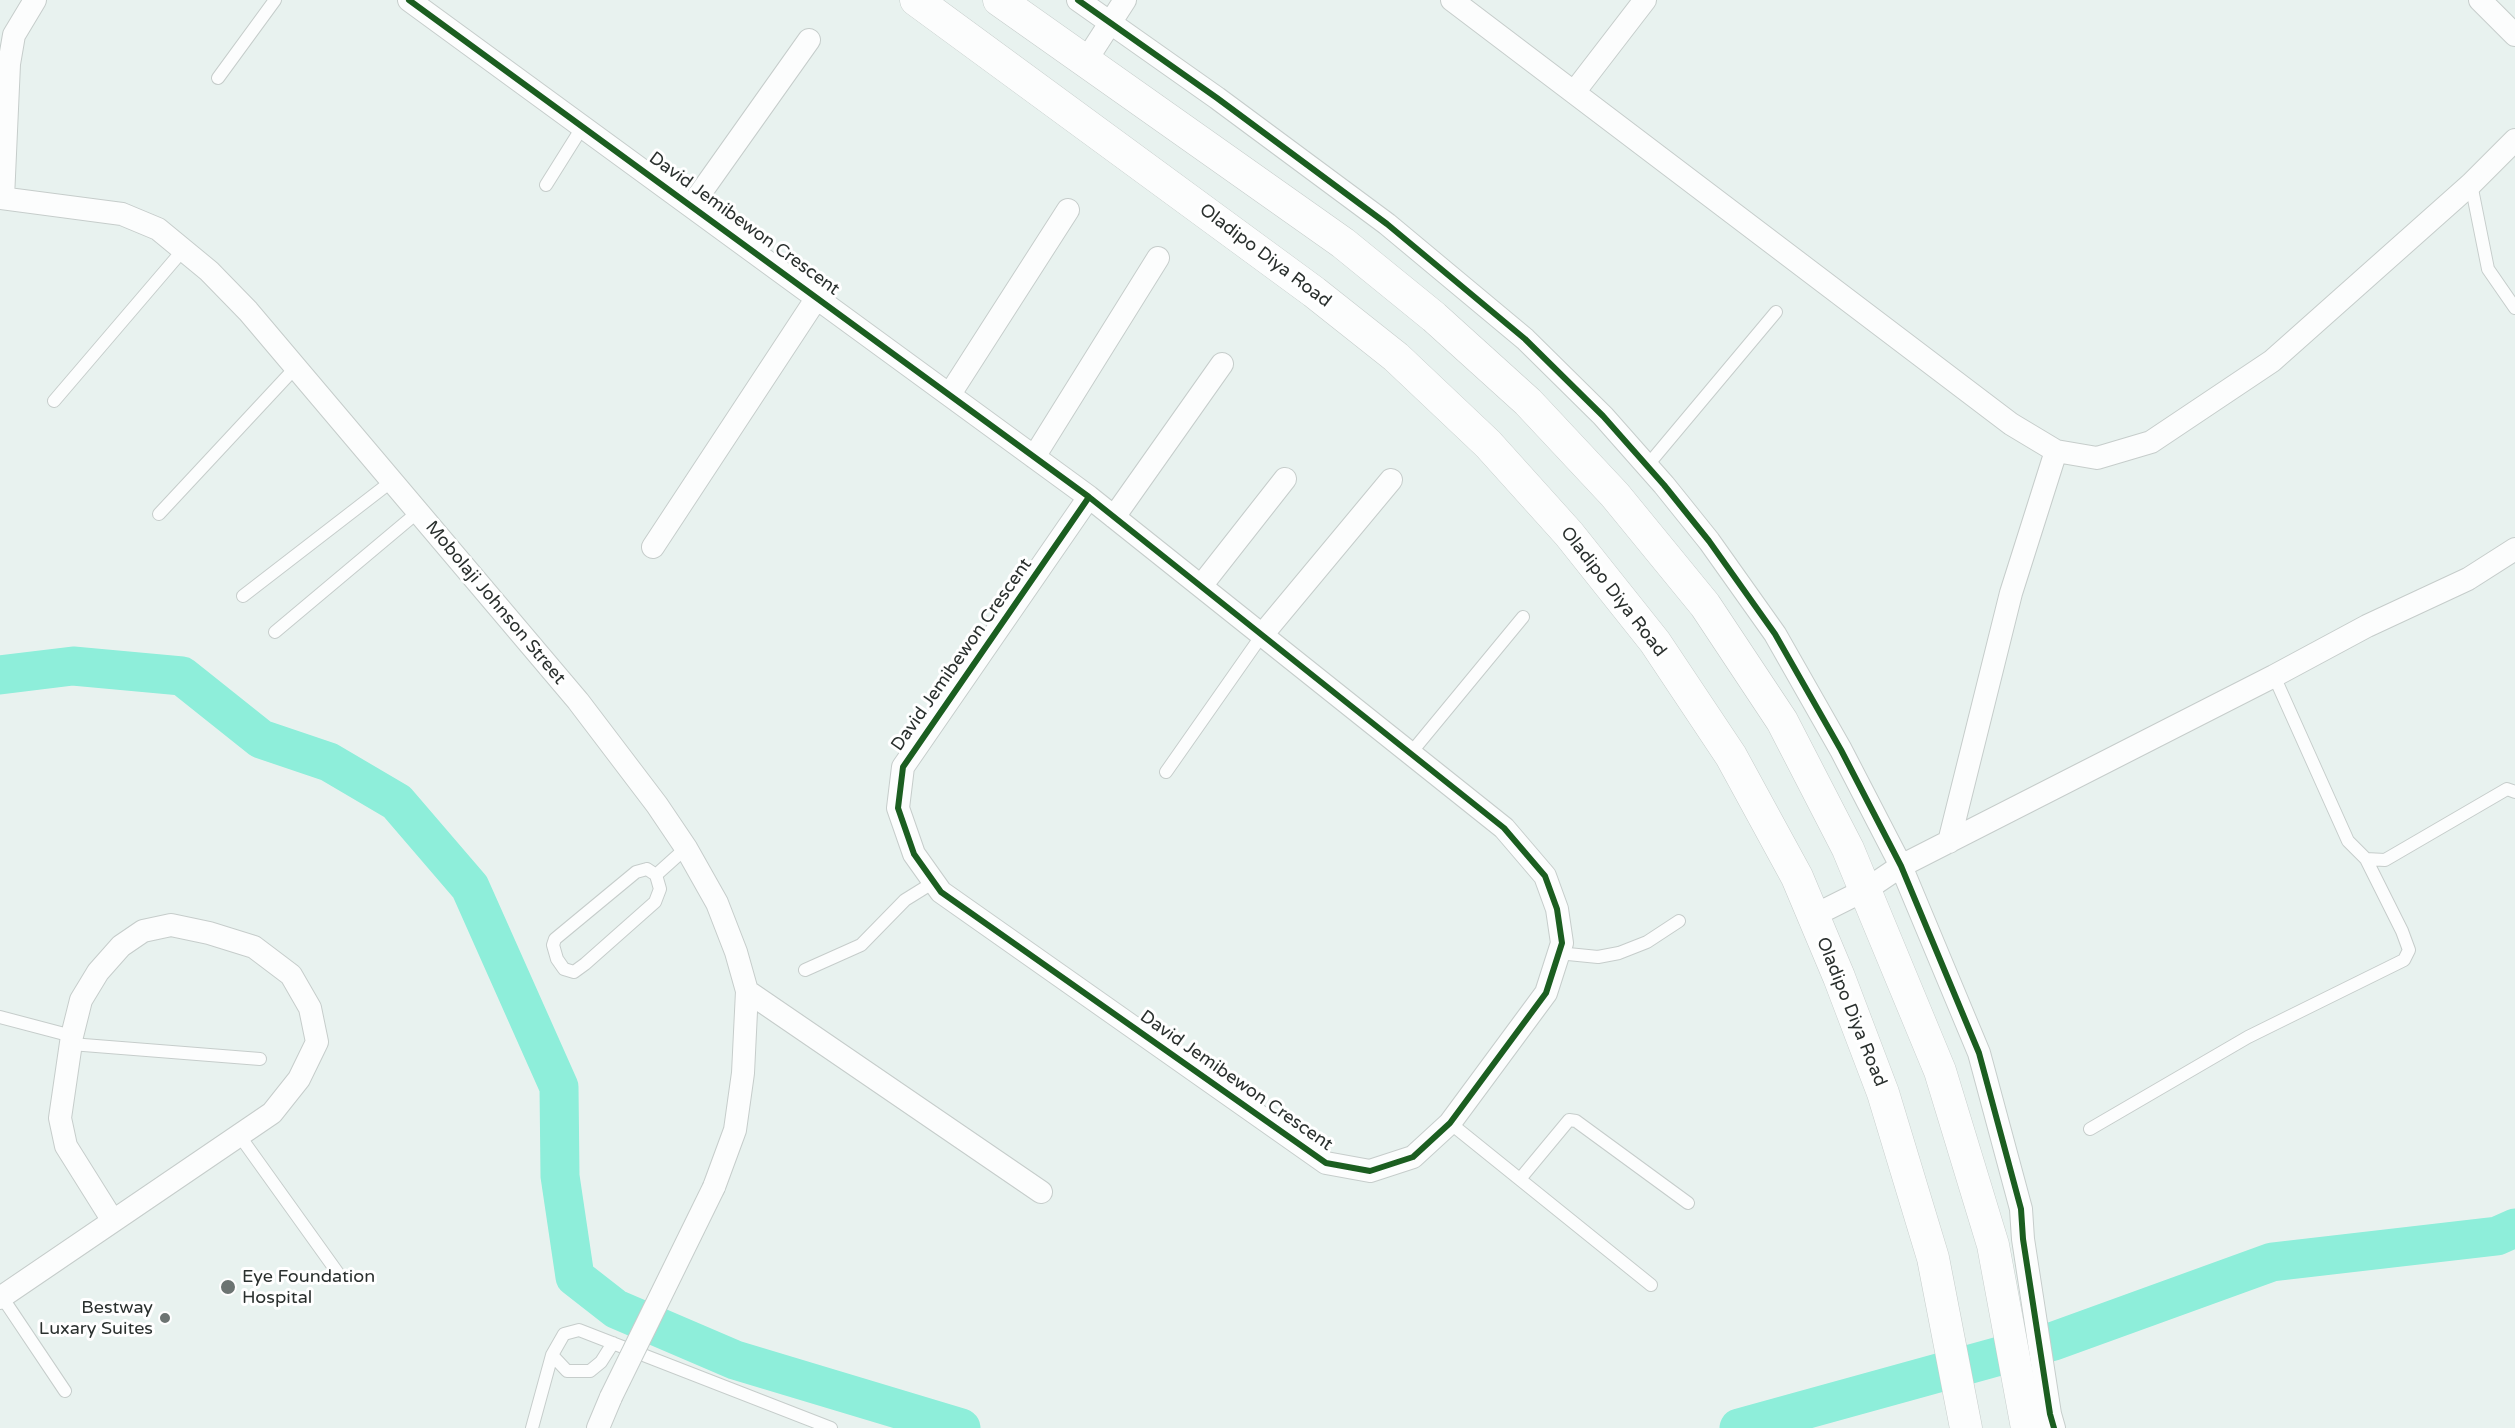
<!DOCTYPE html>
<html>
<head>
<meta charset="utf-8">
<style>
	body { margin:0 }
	canvas { display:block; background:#e8f2ef }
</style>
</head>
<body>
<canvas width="2515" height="1428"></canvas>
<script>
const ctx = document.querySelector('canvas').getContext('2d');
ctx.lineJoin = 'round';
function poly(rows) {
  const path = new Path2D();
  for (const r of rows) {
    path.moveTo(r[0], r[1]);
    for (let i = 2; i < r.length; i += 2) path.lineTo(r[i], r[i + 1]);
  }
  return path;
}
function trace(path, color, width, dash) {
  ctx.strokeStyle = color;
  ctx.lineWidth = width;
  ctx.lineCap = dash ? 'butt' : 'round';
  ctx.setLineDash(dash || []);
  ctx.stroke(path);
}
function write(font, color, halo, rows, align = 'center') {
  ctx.font = font + ' "Varela Round",sans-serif';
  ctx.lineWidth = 6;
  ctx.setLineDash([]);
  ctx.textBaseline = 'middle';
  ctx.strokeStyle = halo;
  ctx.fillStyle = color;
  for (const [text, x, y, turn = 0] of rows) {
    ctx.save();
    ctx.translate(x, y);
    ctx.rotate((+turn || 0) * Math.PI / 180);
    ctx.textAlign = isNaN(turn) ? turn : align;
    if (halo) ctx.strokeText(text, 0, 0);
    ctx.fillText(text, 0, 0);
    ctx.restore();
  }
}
trace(poly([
	[0,675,73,666,182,676,261,739,329,762,397,802,470,887,559,1087,560,1176,575,1277,616,1309,735,1360,961,1428],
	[1739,1428,2054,1341,2272,1262,2497,1236,2515,1228]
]), '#8eeeda', 39);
const lane = poly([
	[218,78,275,0],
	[2471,184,2488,269,2515,308],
	[546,185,583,126],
	[54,401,183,250],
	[1647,466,1776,312],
	[159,514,296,367],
	[243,596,392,481],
	[275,632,418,512],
	[2274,676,2348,841,2366,859,2385,860,2507,789,2515,792],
	[1410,754,1523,617],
	[1166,772,1262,635],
	[647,869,656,875,660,889,655,902,585,964,574,972,564,969,557,959,553,945,555,939,636,872,647,869],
	[656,875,686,848],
	[1558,953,1598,957,1619,953,1647,942,1679,921],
	[805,970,861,945,905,900,934,882],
	[0,1017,72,1036],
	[71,1044,260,1059],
	[1450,1123,1651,1285],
	[2090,1129,2248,1037,2404,960,2409,950,2402,931,2366,859],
	[239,1135,340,1276],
	[1520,1179,1569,1120,1576,1121,1688,1203],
	[2,1297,65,1391],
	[552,1355,567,1371,590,1371,601,1362,613,1343],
	[532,1428,552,1355,564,1334,579,1330,831,1428]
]);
const street = poly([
	[409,0,1089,497,1504,828,1545,876,1557,909,1562,943,1546,993,1450,1123,1413,1157,1370,1171,1326,1163,941,892,914,854,898,808,903,767,1089,497],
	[1078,0,1217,98,1387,224,1525,339,1603,416,1664,485,1709,541,1775,634,1841,750,1901,866,1979,1053,2021,1209,2023,1239,2050,1414,2054,1428],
	[1452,0,2011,424,2056,451,2097,458,2151,442,2272,361,2471,184,2515,140],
	[2480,0,2515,35],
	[1085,62,1125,0],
	[1575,91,1645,0],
	[0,198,122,214,158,229,209,271,248,311,578,701,657,805,686,848,717,903,736,952,747,991,743,1073,735,1130,714,1187],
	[3,198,9,64,14,35,35,0],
	[692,205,809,40],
	[950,394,1068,210],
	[1034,457,1158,258],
	[1114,517,1222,364],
	[653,547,818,296],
	[1201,586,1285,479],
	[1262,635,1391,480],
	[1949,842,2011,593,2056,451],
	[1813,916,1867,889,1901,866,2274,676,2367,626,2468,579,2515,549],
	[747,991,1041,1192],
	[0,1298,272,1113,299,1079,317,1042,310,1008,291,975,254,947,209,933,171,925,143,931,121,946,98,972,81,1000,72,1036,60,1118,66,1146,113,1221],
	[598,1428,611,1397]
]);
const secondary = poly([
	[916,0,1314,292,1396,357,1488,444,1569,534,1655,642,1731,756,1797,877,1839,977,1883,1093,1933,1258,1966,1428],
	[999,0,1343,243,1434,317,1528,402,1615,495,1705,605,1782,721,1848,849,1940,1071,1993,1245,2027,1428]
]);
trace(lane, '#c6cdcb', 14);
trace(street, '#c6cdcb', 24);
trace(secondary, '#c6cdcb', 33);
trace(lane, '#fcfdfd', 12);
trace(street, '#fcfdfd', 22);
trace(secondary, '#fcfdfd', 32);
const streetBridge = poly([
	[611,1397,714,1187]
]);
trace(streetBridge, '#c6cdcb', 24, []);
trace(streetBridge, '#fcfdfd', 22);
trace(poly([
	[409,0,1089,497,1504,828,1545,876,1557,909,1562,943,1546,993,1450,1123,1413,1157,1370,1171,1326,1163,941,892,914,854,898,808,903,767,1089,497],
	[1078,0,1217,98,1387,224,1525,339,1603,416,1664,485,1709,541,1775,634,1841,750,1901,866,1979,1053,2021,1209,2023,1239,2050,1414,2054,1428]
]), '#1b5e20', 6);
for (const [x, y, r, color] of [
	[228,1287,8,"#6c7472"],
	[165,1318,6,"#6c7472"]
]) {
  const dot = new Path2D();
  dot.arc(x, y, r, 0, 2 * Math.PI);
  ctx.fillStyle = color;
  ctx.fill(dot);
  trace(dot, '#fff', 2);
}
write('18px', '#2a302e', '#fff', [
	["David Jemibewon Crescent",744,224,36],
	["Oladipo Diya Road",1265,256,37],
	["Oladipo Diya Road",1613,592,52],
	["Mobolaji Johnson Street",495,603,50],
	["David Jemibewon Crescent",962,655,-55],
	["Oladipo Diya Road",1851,1012,68],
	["David Jemibewon Crescent",1236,1081,35]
]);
write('18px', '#2a302e', '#fff', [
	["Eye Foundation",242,1277],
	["Hospital",242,1298],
	["Bestway",153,1308,"right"],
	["Luxary Suites",153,1329,"right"]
], 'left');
</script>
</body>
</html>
